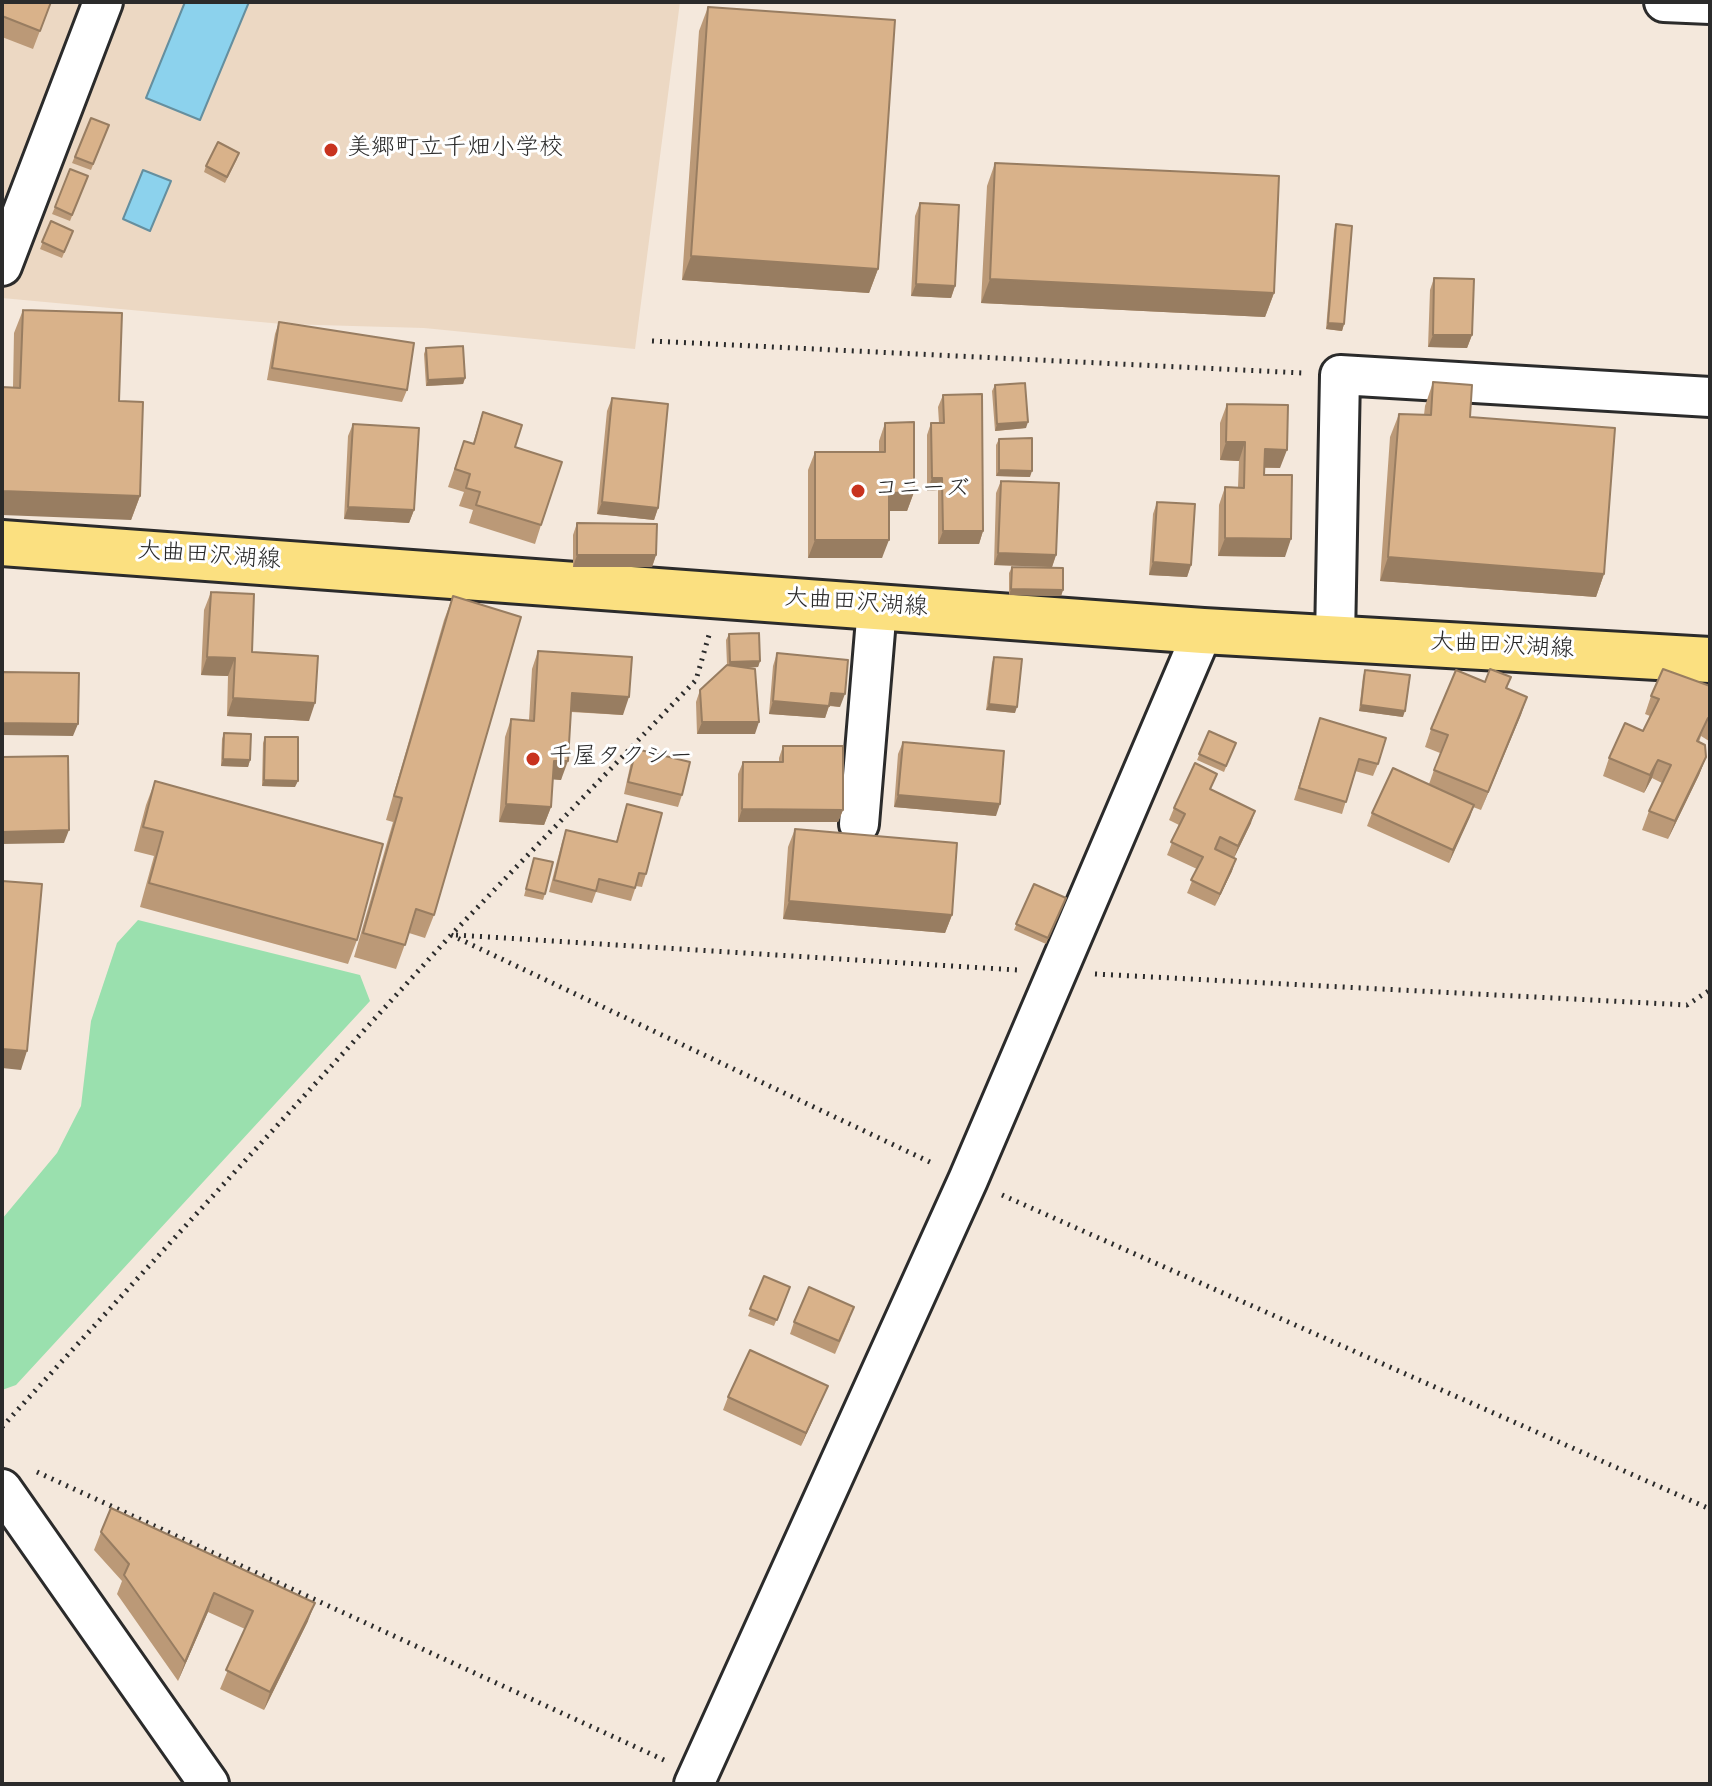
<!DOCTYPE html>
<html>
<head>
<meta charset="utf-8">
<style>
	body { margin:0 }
	#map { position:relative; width:1712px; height:1786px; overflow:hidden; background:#f4e8dc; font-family:Kalam,sans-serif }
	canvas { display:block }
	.frame { position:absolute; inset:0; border:4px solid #2b2b2b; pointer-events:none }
</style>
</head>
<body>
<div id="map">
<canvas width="1712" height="1786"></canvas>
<div class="frame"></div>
</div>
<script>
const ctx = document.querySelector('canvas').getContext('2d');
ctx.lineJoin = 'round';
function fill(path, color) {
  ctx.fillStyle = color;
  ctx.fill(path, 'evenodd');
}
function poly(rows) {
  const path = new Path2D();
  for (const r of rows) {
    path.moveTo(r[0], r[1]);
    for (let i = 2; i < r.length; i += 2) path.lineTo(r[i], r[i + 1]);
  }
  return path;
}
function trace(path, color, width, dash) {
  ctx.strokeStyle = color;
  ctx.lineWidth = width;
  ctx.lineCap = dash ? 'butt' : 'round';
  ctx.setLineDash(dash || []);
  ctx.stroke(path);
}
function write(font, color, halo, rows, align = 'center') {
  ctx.font = font + ' Kalam,"Klee One",sans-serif';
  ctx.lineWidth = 6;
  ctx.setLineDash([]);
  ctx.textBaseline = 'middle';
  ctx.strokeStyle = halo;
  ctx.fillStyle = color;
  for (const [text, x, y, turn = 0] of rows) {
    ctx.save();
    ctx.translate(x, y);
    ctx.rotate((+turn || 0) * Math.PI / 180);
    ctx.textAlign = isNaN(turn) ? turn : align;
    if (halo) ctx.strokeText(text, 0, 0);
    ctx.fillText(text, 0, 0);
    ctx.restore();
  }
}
fill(poly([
	[2,2,680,2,635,349,424,328,282,324,2,298]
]), '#ecd8c3');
fill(poly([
	[138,920,360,975,370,1001,16,1385,2,1390,2,1219,57,1153,81,1106,91,1021,117,943]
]), '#9ae0ae');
const water = poly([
	[185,2,249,2,200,120,146,98,185,2],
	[143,170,171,181,150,231,123,219,143,170]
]);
fill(water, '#8cd2ed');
trace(water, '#658f9f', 2);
const minor = poly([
	[1664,2,1710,4],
	[2,266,103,2],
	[1335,639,1340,375,1710,397],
	[859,824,877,607],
	[2,1489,209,1784],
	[694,1784,968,1180,1203,631]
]);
const major = poly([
	[2,543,1203,631,1710,660]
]);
trace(minor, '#2b2b2b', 44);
trace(major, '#2b2b2b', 50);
trace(poly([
	[652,341,1303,373],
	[451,935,934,1164],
	[456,935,1017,970],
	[1095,974,1687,1005,1710,990],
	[1002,1195,1710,1509],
	[2,1427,451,935,696,680,709,635],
	[37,1472,664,1760]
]), '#2b2b2b', 5, [2, 6]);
trace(minor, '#fff', 38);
trace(major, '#fbe080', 44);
fill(poly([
	[2,2,51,2,33,49,2,37],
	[708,7,878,269,869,293,682,280,699,31],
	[91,118,109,125,91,170,72,163],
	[237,159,225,183,204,172,206,166],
	[995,163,1274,293,1265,317,981,303,987,186],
	[88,176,70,221,52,214,55,207],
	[920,203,955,286,951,298,911,296,915,216],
	[51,221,73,231,62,258,40,249],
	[1336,224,1344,324,1342,331,1326,329,1334,231],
	[1434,278,1472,335,1467,348,1428,347,1430,290],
	[23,310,119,401,140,496,131,520,13,387,14,333],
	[279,322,407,390,402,402,267,380,275,334],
	[426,348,465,378,463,384,426,386,424,354],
	[1433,382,1470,417,1604,574,1596,597,1380,581,1390,437,1399,414,1424,415,1425,406],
	[995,385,1026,428,995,431,992,391],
	[943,395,983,531,979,544,938,544,938,490,927,491,927,435,931,423,939,423,938,407],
	[612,398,658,508,654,520,597,514,607,411],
	[1227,404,1280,468,1264,468,1264,475,1285,557,1218,556,1219,505,1225,487,1238,487,1239,461,1220,460,1220,423],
	[483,412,515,447,541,525,535,544,469,523,473,510,459,506,464,492,448,487,464,441,473,443],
	[885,423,914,492,907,511,889,511,882,558,808,558,808,470,815,452,879,452,879,441],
	[353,424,414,510,409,523,344,519,348,436],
	[999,439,1030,477,996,476,996,445],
	[1001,481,1056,555,1052,567,994,565,996,493],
	[1157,502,1191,565,1187,577,1149,575,1153,514],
	[577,523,656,555,652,567,573,567,573,535],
	[1012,567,1063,590,1061,596,1009,595,1009,573],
	[211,592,252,652,309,721,227,716,228,676,201,675,204,610],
	[453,596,434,915,425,938,409,933,396,969,354,957,393,822,386,820,444,620],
	[729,634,760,661,758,667,748,668,755,734,697,734,696,702,700,690,727,665,726,640],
	[538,651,623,715,571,712,561,780,553,779,551,807,544,825,499,822,505,737,511,719,529,720,532,669],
	[777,653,840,707,829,706,825,718,769,714,773,666],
	[994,657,1015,713,986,710,992,663],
	[1365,670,1403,717,1359,711,1363,676],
	[1511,677,1507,688,1527,697,1481,810,1473,807,1449,863,1367,826,1372,813,1429,784,1440,753,1425,747,1431,729,1485,682],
	[1710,686,1710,739,1709,741,1701,736,1699,742,1706,757,1699,775,1668,839,1642,830,1649,811,1662,783,1652,778,1644,793,1603,776,1609,758,1643,731,1650,716,1645,714,1651,696],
	[1320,718,1378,764,1373,776,1355,771,1342,814,1294,800],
	[1209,731,1236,743,1224,772,1197,760],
	[224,733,250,760,248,767,221,766,222,739],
	[265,737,295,787,262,786,263,743],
	[903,742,996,816,894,807,898,754],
	[783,746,843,810,838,822,738,822,738,774,743,762,779,762,779,758],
	[636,749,682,795,678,807,624,794,631,762],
	[155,781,357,940,348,964,140,907,154,856,134,851,146,805],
	[1211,790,1251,823,1234,858,1232,871,1215,906,1187,893,1197,869,1167,855,1179,825,1169,820,1174,808],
	[627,804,646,874,642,887,636,886,631,901,596,892,592,903,549,892,562,842,566,830,616,842],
	[795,829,952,915,945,933,783,919,788,847],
	[534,858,545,894,543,900,524,896],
	[1034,884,1066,898,1046,944,1014,930],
	[764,1276,790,1287,774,1326,748,1316],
	[850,1319,835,1354,790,1334,794,1322],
	[828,1386,801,1446,723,1410,728,1397],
	[101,1532,308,1621,264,1710,220,1689,245,1629,208,1612,178,1681,117,1594,122,1581,94,1550]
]), '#b97');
fill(poly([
	[691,256,878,269,869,293,682,280],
	[990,279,1274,293,1265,317,981,303],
	[916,284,955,286,951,298,911,296],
	[1328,323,1344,324,1342,331,1326,329],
	[1433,335,1472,335,1467,348,1428,347],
	[465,378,463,384,426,386,428,380],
	[1028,422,1026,428,995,431,997,424],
	[1226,442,1245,442,1239,461,1220,460],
	[1265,449,1287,450,1280,468,1258,467],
	[999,470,1032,471,1030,477,996,476],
	[932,478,942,478,938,490,927,491],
	[2,491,140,496,131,520,2,515],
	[914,492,907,511,882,511,889,493],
	[602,502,658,508,654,520,597,514],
	[348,507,414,510,409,523,344,519],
	[943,531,983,531,979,544,938,544],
	[1225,538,1291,539,1285,557,1218,556],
	[815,540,889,540,882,558,808,558],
	[998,553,1056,555,1052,567,994,565],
	[577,555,656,555,652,567,573,567],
	[1388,557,1604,574,1596,597,1380,581],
	[1153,562,1191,565,1187,577,1149,575],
	[1011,589,1063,590,1061,596,1009,595],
	[207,657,235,658,228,676,201,675],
	[760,661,758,667,727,668,730,662],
	[572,693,629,697,623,715,565,711],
	[831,693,845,694,840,707,826,705],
	[1527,697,1521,715,1481,810,1488,792],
	[233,698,315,703,309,721,227,716],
	[773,701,829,706,825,718,769,714],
	[989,704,1017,707,1015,713,986,710],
	[1361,705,1405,711,1403,717,1359,711],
	[702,722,759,722,755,734,697,734],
	[2,723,78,724,73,736,2,735],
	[1706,757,1699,775,1668,839,1675,821],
	[223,759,250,760,248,767,221,766],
	[1658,760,1652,778,1644,793,1650,775],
	[554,761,568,761,561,780,548,779],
	[264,780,298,781,295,787,262,786],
	[898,795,1000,804,996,816,894,807],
	[506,804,551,807,544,825,499,822],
	[1474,805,1470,817,1449,863,1453,850],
	[742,809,843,810,838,822,738,822],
	[1255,811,1251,823,1234,858,1238,846],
	[69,830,64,843,2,844,2,832],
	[1236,859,1232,871,1215,906,1220,894],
	[789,901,952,915,945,933,783,919],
	[2,1049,27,1051,21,1070,2,1068],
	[828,1386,823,1398,801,1446,806,1433],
	[214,1593,208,1612,178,1681,185,1662],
	[315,1603,308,1621,264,1710,270,1692]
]), '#987d61');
const building = poly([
	[2,2,51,2,40,31,2,16,2,2],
	[708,7,895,20,878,269,691,256,708,7],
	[91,118,109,125,93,164,75,157,91,118],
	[218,142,239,153,227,177,206,166,218,142],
	[995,163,1279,176,1274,293,990,279,995,163],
	[70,169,88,176,72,215,55,207,70,169],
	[920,203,959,205,955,286,916,284,920,203],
	[51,221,73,231,64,252,42,242,51,221],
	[1336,224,1352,226,1344,324,1328,323,1336,224],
	[1434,278,1474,279,1472,335,1433,335,1434,278],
	[23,310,122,313,119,401,143,402,140,496,2,491,2,387,20,388,23,310],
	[279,322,414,343,407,390,272,368,279,322],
	[463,346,465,378,428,380,426,348,463,346],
	[1433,382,1472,385,1470,417,1615,428,1604,574,1388,557,1399,414,1431,415,1433,382],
	[1025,383,1028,422,997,424,995,385,1025,383],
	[982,394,983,531,943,531,942,478,932,478,931,423,944,423,943,395,982,394],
	[612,398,668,404,658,508,602,502,612,398],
	[1227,404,1288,405,1287,450,1265,449,1264,475,1292,475,1291,539,1225,538,1225,487,1244,488,1245,442,1226,442,1227,404],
	[483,412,522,425,515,447,562,462,541,525,476,505,480,492,466,488,470,474,455,469,464,441,474,444,483,412],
	[914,422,914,492,889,493,889,540,815,540,815,452,885,452,885,423,914,422],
	[353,424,419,428,414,510,348,507,353,424],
	[1032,438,1032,471,999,470,999,439,1032,438],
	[1001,481,1059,483,1056,555,998,553,1001,481],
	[1157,502,1195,504,1191,565,1153,562,1157,502],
	[577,523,657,524,656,555,577,555,577,523],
	[1012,567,1063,568,1063,590,1011,589,1012,567],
	[211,592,254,594,252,652,318,656,315,703,233,698,235,658,207,657,211,592],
	[453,596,521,617,434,915,416,909,405,945,363,933,402,798,394,796,453,596],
	[759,633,760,661,730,662,729,634,759,633],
	[538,651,632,657,629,697,572,693,568,761,554,761,551,807,506,804,511,719,534,721,538,651],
	[777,653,848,660,845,694,831,693,829,706,773,701,777,653],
	[994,657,1022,659,1017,707,989,704,994,657],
	[727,665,755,669,759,722,702,722,700,690,727,665],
	[1490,669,1511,677,1506,688,1527,697,1488,792,1434,770,1448,735,1431,729,1456,670,1485,682,1490,669],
	[1663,669,1710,686,1710,719,1708,718,1697,741,1705,745,1706,757,1675,821,1649,811,1671,765,1658,760,1650,775,1609,758,1625,723,1643,731,1659,699,1651,696,1663,669],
	[1365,670,1410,675,1405,711,1361,705,1365,670],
	[2,672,79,673,78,724,2,723,2,672],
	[1320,718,1386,738,1378,764,1359,759,1346,802,1299,788,1320,718],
	[1209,731,1236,743,1226,766,1199,754,1209,731],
	[224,733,251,734,250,760,223,759,224,733],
	[265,737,298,737,298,781,264,780,265,737],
	[903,742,1004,751,1000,804,898,795,903,742],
	[783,746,843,746,843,810,742,809,743,762,783,762,783,746],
	[636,749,690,762,682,795,628,782,636,749],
	[68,756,69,830,2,832,2,757,68,756],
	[1195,763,1217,774,1210,789,1255,811,1238,846,1220,837,1215,849,1236,859,1220,894,1191,880,1203,857,1171,842,1185,814,1174,808,1195,763],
	[1393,768,1474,805,1453,850,1372,813,1393,768],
	[155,781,383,844,357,940,149,883,163,832,143,827,155,781],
	[627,804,662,813,646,874,639,873,635,888,599,879,596,891,554,880,566,830,617,842,627,804],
	[795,829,957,843,952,915,789,901,795,829],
	[534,858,553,862,545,894,526,889,534,858],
	[2,881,42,884,27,1051,2,1049,2,881],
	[1034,884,1066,898,1048,938,1016,924,1034,884],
	[764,1276,790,1287,777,1320,750,1309,764,1276],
	[809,1287,854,1307,839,1341,794,1322,809,1287],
	[750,1350,828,1386,806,1433,728,1397,750,1350],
	[111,1508,315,1603,270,1692,226,1670,253,1611,214,1593,185,1662,124,1575,129,1564,101,1532,111,1508]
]);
fill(building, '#d9b28a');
trace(building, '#987d61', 2);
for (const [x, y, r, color] of [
	[331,150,8,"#c8321e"],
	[858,491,8,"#c8321e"],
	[533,759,8,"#c8321e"]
]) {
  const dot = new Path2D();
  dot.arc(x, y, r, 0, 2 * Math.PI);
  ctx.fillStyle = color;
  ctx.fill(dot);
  trace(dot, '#fff', 3);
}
write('24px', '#2b2b2b', '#fff', [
	["美郷町立千畑小学校",347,150],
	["コニーズ",874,491],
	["千屋タクシー",549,759]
], 'left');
write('24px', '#2b2b2b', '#fff', [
	["大曲田沢湖線",209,558,4],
	["大曲田沢湖線",856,605,4],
	["大曲田沢湖線",1502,648,3]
]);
</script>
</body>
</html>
